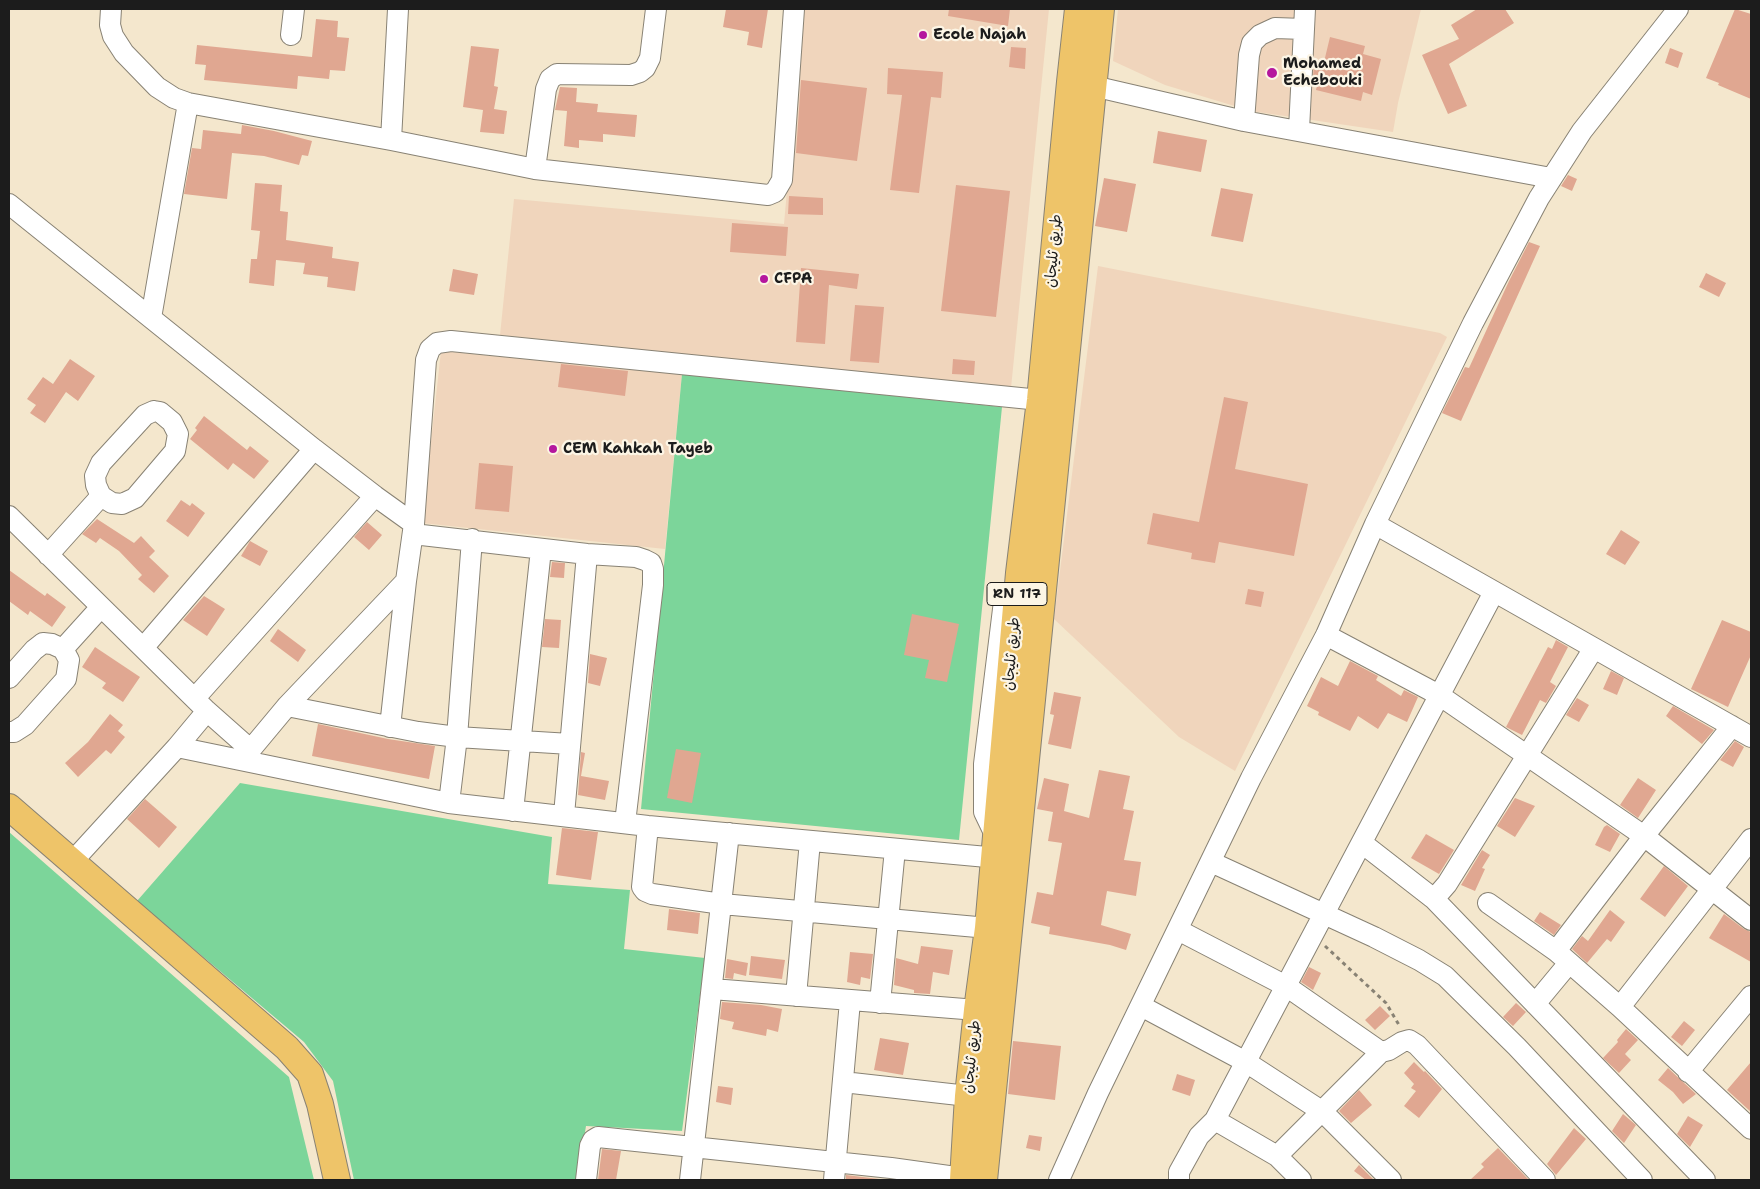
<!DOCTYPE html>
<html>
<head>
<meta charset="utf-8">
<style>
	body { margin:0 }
	#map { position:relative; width:1760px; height:1189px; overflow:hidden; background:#f4e7cd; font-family:"Shantell Sans",sans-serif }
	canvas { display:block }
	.frame { position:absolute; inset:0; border:10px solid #1c1c1c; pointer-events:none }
</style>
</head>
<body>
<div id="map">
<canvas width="1760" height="1189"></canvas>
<div class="frame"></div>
</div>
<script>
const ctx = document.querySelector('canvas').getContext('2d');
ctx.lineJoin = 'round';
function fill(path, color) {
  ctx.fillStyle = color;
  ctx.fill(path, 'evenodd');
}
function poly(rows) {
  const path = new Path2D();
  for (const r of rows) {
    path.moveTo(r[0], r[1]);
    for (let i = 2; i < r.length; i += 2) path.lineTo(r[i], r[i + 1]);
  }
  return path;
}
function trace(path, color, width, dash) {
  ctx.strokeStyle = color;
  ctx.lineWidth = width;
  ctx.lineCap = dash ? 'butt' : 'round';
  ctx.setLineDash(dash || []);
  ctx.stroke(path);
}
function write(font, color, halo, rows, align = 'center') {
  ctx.font = font + ' "Shantell Sans","Playpen Sans Arabic",sans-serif';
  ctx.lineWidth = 4.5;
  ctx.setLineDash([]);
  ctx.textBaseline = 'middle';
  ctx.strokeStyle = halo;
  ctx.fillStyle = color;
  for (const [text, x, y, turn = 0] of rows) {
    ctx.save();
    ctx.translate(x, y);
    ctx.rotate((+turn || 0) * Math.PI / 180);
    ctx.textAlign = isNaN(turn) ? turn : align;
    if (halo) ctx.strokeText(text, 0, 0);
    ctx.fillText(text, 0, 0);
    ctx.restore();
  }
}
fill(poly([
	[803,9,1049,9,1011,388,500,335,514,199,784,224],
	[1118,9,1421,9,1398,103,1393,132,1251,111,1165,85,1113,61],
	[1098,266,1440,333,1447,337,1235,771,1179,737,1054,619],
	[441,351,682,374,665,549,422,523]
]), '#f0d5bc');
fill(poly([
	[682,374,1002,407,959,840,641,809],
	[240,783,552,837,548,884,630,890,624,949,705,958,682,1131,586,1126,577,1180,354,1180,333,1081,304,1042,137,901],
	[9,832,289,1077,314,1180,9,1180]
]), '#7cd59a');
fill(poly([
	[726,9,768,9,762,48,747,45,749,32,723,27],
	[949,9,1010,9,1008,26,948,16],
	[1477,9,1505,9,1514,23,1449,64,1467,106,1448,114,1422,55,1459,39,1451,25],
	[1735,9,1751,14,1751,99,1718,85,1719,83,1706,78],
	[316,19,338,21,337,37,349,38,345,71,330,70,329,79,298,76,297,89,204,80,206,65,195,64,197,45,312,57],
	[1330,37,1365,46,1363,54,1381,59,1372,95,1363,92,1361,101,1316,90,1318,81,1313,80,1314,60,1324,62],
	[471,46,499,49,494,86,498,87,494,109,507,111,504,134,480,132,483,110,463,107],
	[1011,47,1026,48,1025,69,1009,67],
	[1670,48,1683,53,1678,68,1665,63],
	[888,68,943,72,941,98,931,97,919,193,890,190,902,95,887,94],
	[801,80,867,88,857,161,796,153],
	[560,87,577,88,576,102,598,104,597,112,637,115,635,137,603,134,603,142,579,140,579,148,564,146,567,111,555,110],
	[242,125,274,131,312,141,308,156,302,155,299,165,264,156,232,153,227,199,184,194,192,148,201,149,203,130,241,134],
	[1158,131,1207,140,1201,172,1153,163],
	[1568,175,1577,179,1572,191,1561,186],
	[1104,178,1136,184,1127,232,1095,226],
	[255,183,282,185,280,211,288,212,286,240,333,247,332,258,359,262,355,291,327,287,328,277,303,274,305,263,276,260,274,286,249,283,251,259,257,259,260,231,251,230],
	[956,185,1010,191,996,317,941,311],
	[1221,188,1253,194,1243,242,1211,236],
	[789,196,823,198,823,215,788,214],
	[732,223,788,227,786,256,730,252],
	[1529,242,1540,246,1461,421,1442,413,1465,367,1469,368,1509,281],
	[801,268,859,274,857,289,829,285,825,344,796,342],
	[453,269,478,274,474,295,449,291],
	[1706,273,1726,283,1719,297,1699,287],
	[855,305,884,307,879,363,850,361],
	[70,359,95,376,78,401,66,392,45,423,30,413,36,405,27,399,43,377,53,384],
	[953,359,975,361,974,375,952,374],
	[561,364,628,371,625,396,558,387],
	[1224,397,1248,402,1235,469,1308,484,1294,556,1219,542,1215,563,1191,559,1192,553,1147,544,1153,513,1199,522],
	[204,416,247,450,250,446,269,461,254,479,233,463,228,470,190,439,197,430,195,428],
	[479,463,513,466,509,512,475,509],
	[181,500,190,506,192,503,205,513,188,537,166,521],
	[97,519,134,543,141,536,155,551,149,557,169,576,154,593,138,579,142,575,119,551,100,538,96,543,82,534],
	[367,522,382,535,369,550,354,537],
	[1621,530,1640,542,1625,565,1606,554],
	[250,541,268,551,260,566,241,556],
	[552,562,565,563,564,578,550,577],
	[9,570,45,596,47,593,66,607,52,627,30,611,28,615,9,601],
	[1248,589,1264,592,1261,607,1245,604],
	[204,596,225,609,207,636,183,620],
	[912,614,959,624,947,682,925,678,929,660,904,655],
	[545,619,561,620,559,648,542,647],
	[1722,620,1751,632,1751,655,1728,707,1691,689],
	[278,629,306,650,298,662,270,641],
	[1556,640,1568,647,1550,682,1556,686,1546,703,1540,700,1522,735,1506,727,1548,647,1552,649],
	[95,647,140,677,123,702,102,688,106,683,82,667],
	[590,654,607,658,600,686,588,683],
	[1350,661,1378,676,1376,680,1401,696,1404,690,1418,697,1407,722,1388,713,1378,729,1358,716,1350,731,1318,715,1319,712,1307,706,1321,677,1338,686],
	[1611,671,1624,678,1617,695,1603,689],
	[1054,692,1081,697,1071,749,1048,744,1054,715,1050,714],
	[1577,698,1589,705,1579,722,1566,715],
	[1673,706,1714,730,1702,744,1666,716],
	[110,714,123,725,118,731,125,737,111,754,106,750,78,777,65,763,88,742],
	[318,724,388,739,435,746,429,779,312,756],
	[1735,741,1744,747,1733,767,1720,760],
	[676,749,701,753,692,803,667,798],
	[581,752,585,753,581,776,609,781,605,800,578,795],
	[1099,770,1130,776,1123,809,1134,811,1124,860,1141,862,1136,896,1107,891,1101,925,1131,934,1126,950,1110,945,1049,934,1050,927,1031,923,1037,892,1053,895,1062,843,1048,841,1053,812,1037,809,1044,778,1069,784,1064,811,1089,818],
	[1638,778,1656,790,1638,818,1620,805],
	[1515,798,1535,806,1515,837,1497,826],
	[145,799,177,827,159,848,127,819],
	[1607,825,1620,834,1610,852,1595,845,1604,827],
	[562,828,598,832,591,880,556,875],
	[1426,834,1454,850,1439,874,1411,858],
	[1482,850,1490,855,1482,868,1485,869,1475,891,1461,885],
	[1664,866,1688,886,1665,917,1640,899],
	[669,909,700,913,698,934,667,930],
	[1610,910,1625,922,1611,942,1607,939,1587,963,1572,949,1582,936,1588,941],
	[1540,912,1561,925,1554,935,1534,921],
	[1724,914,1744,929,1751,932,1751,962,1709,938],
	[921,946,953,950,949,975,933,972,930,994,914,993,914,990,894,985,896,958,918,964],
	[850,952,873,954,870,979,861,977,860,985,847,982],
	[751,956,785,960,782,979,749,975],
	[727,959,748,963,746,976,734,973,733,979,725,978],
	[1309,967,1321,973,1313,990,1301,982],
	[722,1002,761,1005,782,1009,778,1032,767,1029,766,1036,732,1029,734,1022,720,1019],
	[1516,1003,1526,1012,1513,1026,1503,1017],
	[1380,1006,1390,1016,1375,1030,1365,1020],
	[1684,1021,1695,1030,1682,1046,1671,1037],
	[1626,1029,1638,1040,1625,1054,1631,1060,1619,1073,1603,1058,1618,1042,1617,1040],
	[880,1038,909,1043,903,1075,874,1070],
	[1013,1041,1061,1046,1055,1100,1008,1094],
	[1414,1062,1424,1072,1425,1071,1442,1089,1419,1118,1404,1106,1416,1091,1411,1088,1414,1084,1404,1073],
	[1751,1062,1751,1112,1727,1090],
	[1668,1068,1696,1094,1683,1104,1673,1092,1658,1080],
	[1177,1074,1195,1080,1190,1096,1172,1090],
	[718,1086,733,1088,731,1105,716,1102],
	[1359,1090,1372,1105,1351,1123,1339,1111],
	[1623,1114,1636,1125,1624,1143,1612,1131],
	[1688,1116,1703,1125,1690,1147,1677,1134],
	[1574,1128,1586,1139,1556,1175,1547,1164],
	[1029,1135,1042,1137,1040,1151,1026,1148],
	[1498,1148,1529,1180,1470,1180,1484,1167,1481,1164],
	[602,1149,621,1151,616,1180,598,1180],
	[1359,1165,1374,1180,1366,1180,1354,1171],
	[846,1175,879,1179,879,1180,846,1180]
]), '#e0a791');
const minor = poly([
	[111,9,110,25,113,36,124,53,157,87,174,98,188,103,391,140,535,169,768,195,775,192,782,180,794,9],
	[291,35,294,9],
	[1080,83,1244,121,1551,178],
	[1244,121,1249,55,1252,43,1260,35,1275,28,1304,29],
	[1299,130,1305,9],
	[391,140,398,9],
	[535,169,546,89,550,79,557,74,631,75,640,72,645,68,650,58,656,9],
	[9,204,314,449,143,648],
	[151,318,188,103],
	[154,411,160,412,172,422,178,434,175,451,135,498,122,504,112,503,101,496,96,485,95,476,101,463,145,415,154,411],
	[314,449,375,496,414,524],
	[9,516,207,711,251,750],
	[1375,524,1751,737],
	[413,534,587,554,636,557,645,560,651,563,653,569,653,585,625,823],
	[48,555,101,496],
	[1326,635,1439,695,1644,836,1751,920],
	[63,649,101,607],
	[9,678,34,650,43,643,52,644,63,649,69,660,66,679,25,725,14,732,9,732],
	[195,698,375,496],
	[287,706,418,732,457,737,570,744],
	[390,727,406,581],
	[177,747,207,711],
	[242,760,287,706,406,581,414,524,426,360,430,349,437,343,451,341,1040,400],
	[449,803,457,737,472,539],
	[513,811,541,549],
	[564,815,587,554],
	[648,826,642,887,645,891,652,894,722,904,988,928],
	[996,837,984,812,984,764,1004,601],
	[1751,839,1620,1007,1751,1129],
	[1362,843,1434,899,1447,884,1594,648],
	[72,862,177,747,449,803,648,826,1009,859],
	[1211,862,1374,937,1419,960,1445,976,1517,1047,1642,1180],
	[1434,899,1705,1180],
	[1488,903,1556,951,1620,1007],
	[1178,930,1286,986,1381,1052,1389,1050,1402,1042,1409,1040,1417,1045,1545,1180],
	[1556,951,1644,836,1732,726],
	[712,989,977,1010],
	[796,996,810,841],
	[880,1003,895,849],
	[1535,1004,1569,963],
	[1141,1006,1246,1062,1323,1112,1391,1180],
	[1688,1072,1751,996],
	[843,1082,968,1096],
	[1215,1120,1277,1156],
	[586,1180,590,1146,593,1140,598,1137,891,1168,963,1178],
	[690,1180,729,833],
	[834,1180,850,1001],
	[1059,1180,1098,1093,1251,778,1326,635,1375,524,1473,323,1539,198,1582,131,1678,9],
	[1179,1180,1179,1172,1199,1136,1215,1120,1494,592],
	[1301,1180,1277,1156,1381,1052]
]);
const major = poly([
	[9,807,287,1048,310,1074,320,1104,337,1180],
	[963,1180,968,1096,977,1010,988,928,1019,573,1040,400,1070,82,1078,9],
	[984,1180,1101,9]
]);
trace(minor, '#888274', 22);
trace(major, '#888274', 28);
trace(poly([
	[1325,946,1386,1003,1399,1025]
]), '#888274', 3, [4, 4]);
trace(minor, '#fff', 20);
trace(major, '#eec469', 26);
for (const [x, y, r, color] of [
	[923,35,5,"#b5179e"],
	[1272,73,6,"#b5179e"],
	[764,279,5,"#b5179e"],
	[553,449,5,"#b5179e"]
]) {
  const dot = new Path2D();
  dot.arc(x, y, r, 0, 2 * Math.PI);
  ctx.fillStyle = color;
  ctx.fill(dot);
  trace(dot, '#fcf5e5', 2);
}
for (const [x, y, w] of [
	[1017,594,60]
]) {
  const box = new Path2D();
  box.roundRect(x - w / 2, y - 11.5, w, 23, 4);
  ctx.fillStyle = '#fcf5e5';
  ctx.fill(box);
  trace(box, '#1c1c1c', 1);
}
write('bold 14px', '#1c1c1c', null, [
	["RN 117",1017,594]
]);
write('bold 15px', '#1c1c1c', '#fcf5e5', [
	["Ecole Najah",933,35],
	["Mohamed",1283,64],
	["Echebouki",1283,81],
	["CFPA",774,279],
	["CEM Kahkah Tayeb",563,449]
], 'left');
write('15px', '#1c1c1c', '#fcf5e5', [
	["طريق ثليجان",1054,251,-85],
	["طريق ثليجان",1012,654,-85],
	["طريق ثليجان",972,1057,-84]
]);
</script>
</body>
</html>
